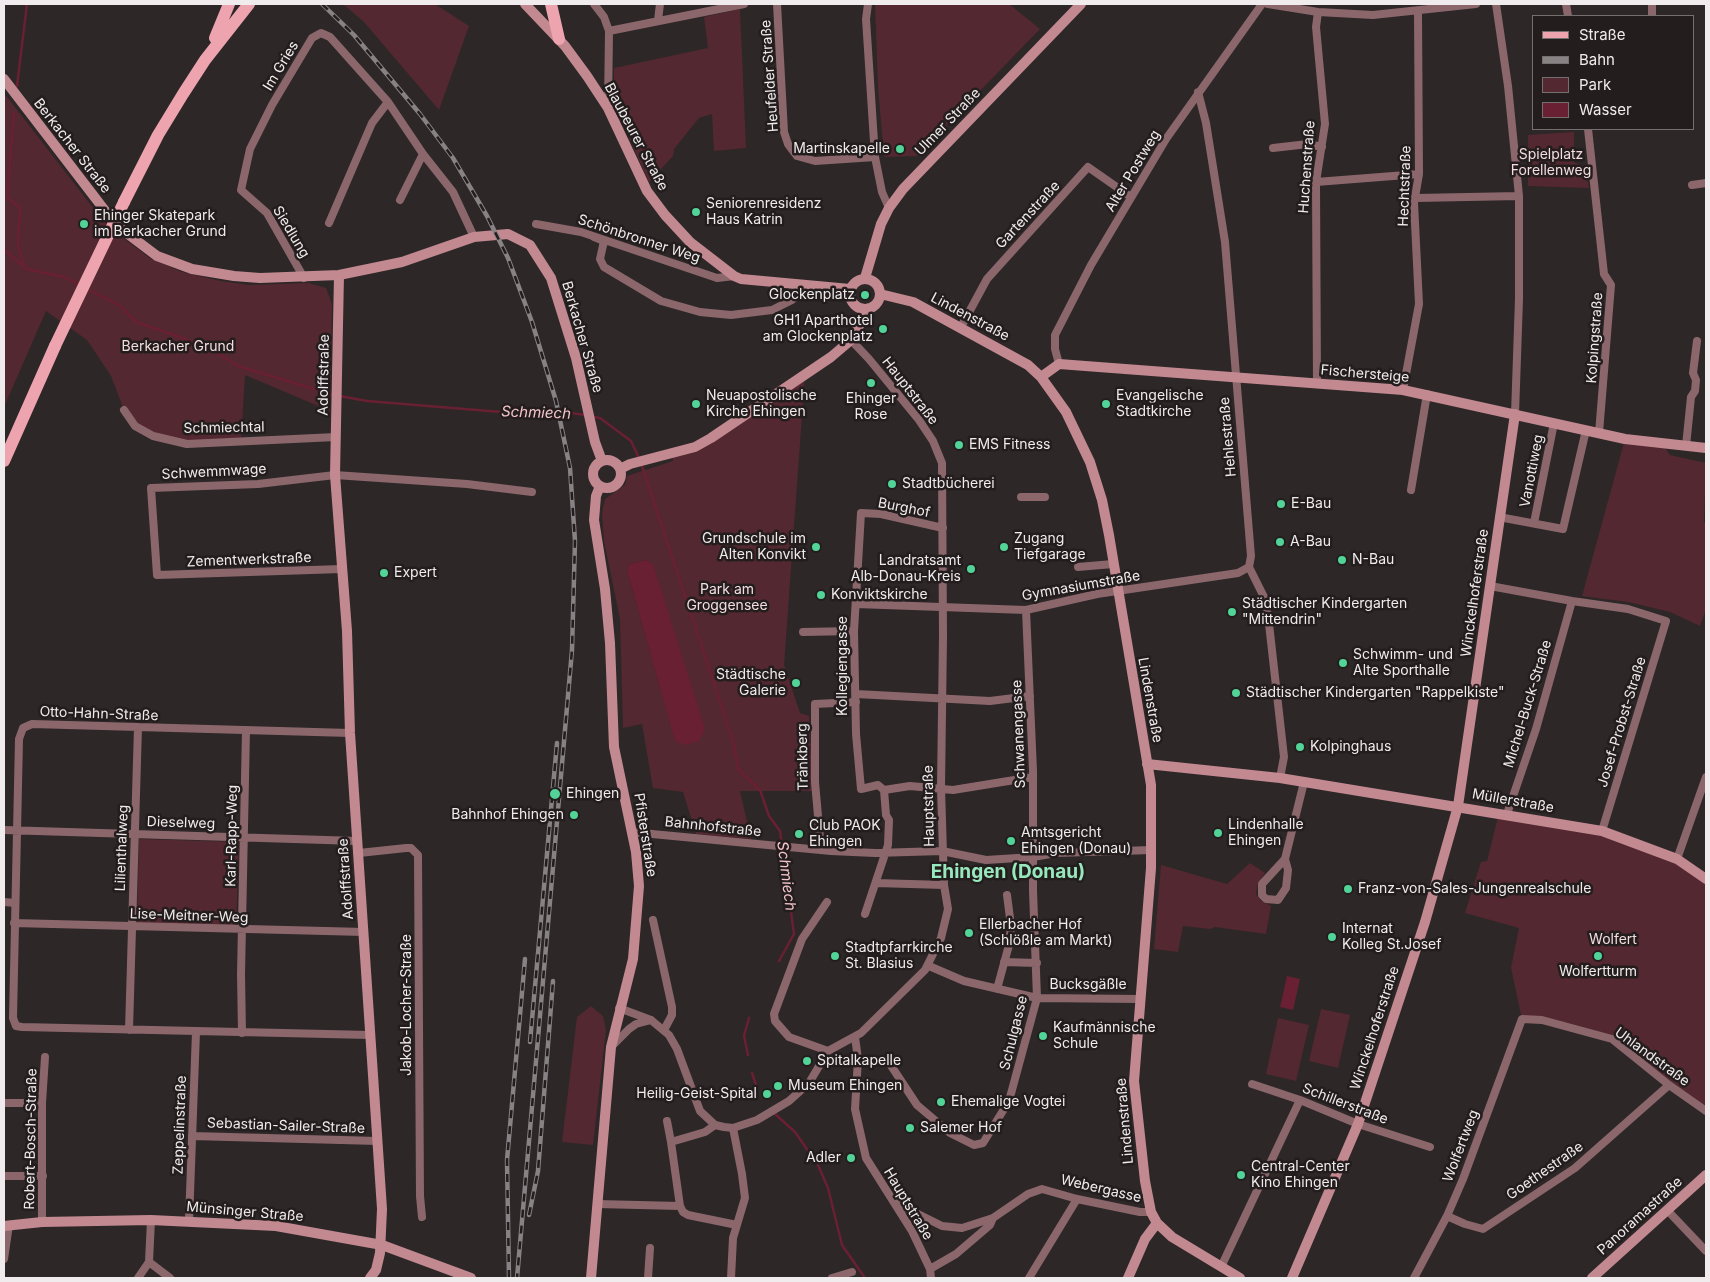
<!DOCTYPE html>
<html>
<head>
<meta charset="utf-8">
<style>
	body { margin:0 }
	#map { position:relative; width:1710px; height:1282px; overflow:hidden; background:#2d2728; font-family:Inter,sans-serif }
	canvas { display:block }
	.frame { position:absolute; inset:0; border:5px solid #f0ebec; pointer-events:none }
	.legend { position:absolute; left:1532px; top:15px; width:162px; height:115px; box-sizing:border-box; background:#231d1e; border:1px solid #756f70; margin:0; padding:6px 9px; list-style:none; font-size:15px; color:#f0ebec }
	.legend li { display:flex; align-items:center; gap:10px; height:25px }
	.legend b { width:25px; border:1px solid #756f70 }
</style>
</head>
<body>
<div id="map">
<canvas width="1710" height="1282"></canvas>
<div class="frame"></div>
<ul class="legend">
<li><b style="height:6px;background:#eea4af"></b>Straße</li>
<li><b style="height:6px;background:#878283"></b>Bahn</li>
<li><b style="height:14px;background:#532830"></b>Park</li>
<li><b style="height:14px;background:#692032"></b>Wasser</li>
</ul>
</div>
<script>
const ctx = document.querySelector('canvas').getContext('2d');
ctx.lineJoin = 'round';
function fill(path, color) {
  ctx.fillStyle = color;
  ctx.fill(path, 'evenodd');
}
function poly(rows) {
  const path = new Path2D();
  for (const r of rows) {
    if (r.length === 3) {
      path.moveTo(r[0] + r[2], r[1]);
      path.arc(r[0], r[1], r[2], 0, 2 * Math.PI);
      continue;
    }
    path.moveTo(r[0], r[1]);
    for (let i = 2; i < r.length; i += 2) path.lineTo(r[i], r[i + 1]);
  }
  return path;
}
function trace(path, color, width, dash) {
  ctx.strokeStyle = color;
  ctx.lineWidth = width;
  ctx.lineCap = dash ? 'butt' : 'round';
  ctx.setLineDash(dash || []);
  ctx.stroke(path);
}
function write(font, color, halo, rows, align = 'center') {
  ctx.font = font + ' Inter,sans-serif';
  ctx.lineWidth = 5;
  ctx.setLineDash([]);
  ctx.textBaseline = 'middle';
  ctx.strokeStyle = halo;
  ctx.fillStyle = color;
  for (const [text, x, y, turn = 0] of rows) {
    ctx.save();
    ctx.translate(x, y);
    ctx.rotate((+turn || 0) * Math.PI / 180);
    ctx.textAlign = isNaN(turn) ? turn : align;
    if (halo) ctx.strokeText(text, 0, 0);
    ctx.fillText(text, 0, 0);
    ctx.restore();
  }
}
fill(poly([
	[343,4,435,4,469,26,439,110,364,22],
	[875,4,1009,4,1040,29,917,156,884,157,878,87],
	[740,9,746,148,714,151,712,114,699,118,674,149,673,156,649,182,614,105,614,68,708,48,704,17],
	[4,93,101,218,119,235,150,258,182,272,221,281,249,285,309,283,326,288,332,304,330,411,245,375,241,441,187,444,153,436,135,426,124,410,111,376,87,340,46,311,4,407],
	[1574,132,1574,162,1585,168,1589,188,1528,186,1528,135],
	[805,374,784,665,800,713,809,716,813,791,740,791,751,839,696,834,683,792,653,788,642,724,623,728,620,619,604,541,602,513,605,499,625,485,627,476,673,461,673,454,695,447],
	[646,560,685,745,675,740,627,571,629,564],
	[1625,439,1662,444,1670,455,1706,463,1704,522,1706,523,1706,609,1700,626,1670,612,1628,602,1582,596],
	[1499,813,1555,822,1650,849,1706,879,1706,1107,1669,1085,1612,1039,1522,1019,1511,968,1519,928,1465,913,1481,862,1487,861],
	[139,839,239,842,236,926,137,923],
	[1250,863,1265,873,1258,883,1256,894,1261,901,1271,906,1266,934,1215,927,1210,929,1183,926,1178,952,1154,949,1161,865,1227,884],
	[591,1006,603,1016,606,1030,593,1145,562,1142,577,1017],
	[1321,1009,1350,1015,1338,1068,1309,1061],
	[1278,1018,1309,1025,1296,1081,1266,1074]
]), '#532830');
fill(poly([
	[646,560,653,564,705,729,699,741,685,745,675,741,627,571,629,564],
	[1287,976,1300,979,1293,1010,1280,1007]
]), '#692032');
trace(poly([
	[17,86,27,4],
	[14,113,7,197,20,208,18,246,24,266],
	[4,250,27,269,64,277,80,285],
	[87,289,119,305,136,322,180,337,220,355,238,366,334,395],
	[340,396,367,401,550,416,571,413,585,415],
	[593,417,600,418,631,441,639,458],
	[641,463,734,744,738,769,760,790,769,816,780,831,794,934,779,961],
	[748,1055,744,1036,749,1018],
	[752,1073,757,1088],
	[774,1113,795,1132,818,1165,828,1188,842,1245,865,1278]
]), '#692032', 2.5);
trace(poly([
	[594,4,604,17,609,31,608,108],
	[777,4,784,132,788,144,797,156,815,161,875,157],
	[868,4,866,19,875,157,882,192,889,208],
	[1268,4,1318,12,1373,15,1476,4],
	[1496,4,1508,86,1519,196,1519,299,1515,414],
	[1566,4,1568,16],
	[1652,16,1652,4],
	[658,20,660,4],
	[609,31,744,4],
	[1198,92,1206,123,1225,242,1251,556,1249,567,1264,597,1268,615,1284,757,1280,778],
	[1588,129,1604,274,1611,285,1599,433],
	[1273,148,1308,144,1322,147],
	[1316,182,1419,174],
	[1692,185,1706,183],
	[1416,198,1519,196],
	[400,200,423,154],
	[329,223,372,123,388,102],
	[536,224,581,232,717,278,734,276],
	[594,237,604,241,600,259,604,267,661,301,700,312,731,315,772,310,792,300,800,293,802,286],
	[304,278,267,213,241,190,250,149,272,105,312,38,321,33,330,37,388,102,423,154,453,192,474,237],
	[961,327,987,279,1088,167,1131,197],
	[1059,364,1055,349,1055,335,1091,265,1166,139,1262,4],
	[1317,384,1316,182,1325,124,1316,27,1318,12],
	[1403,390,1419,304,1414,203,1419,174,1418,12],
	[124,410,135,426,153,436,187,444,336,437],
	[1686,446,1691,397,1695,391,1696,380,1693,373,1697,341],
	[1411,490,1427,394],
	[1021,497,1045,497],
	[1499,517,1563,529,1586,430],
	[1534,523,1554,423],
	[943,528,881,514,861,513,854,631,856,734,861,789,878,785,884,790,910,786,953,790,1033,777],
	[1078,567,1113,564],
	[342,569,157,575,151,488,258,484,335,475,467,484,532,492],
	[1490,586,1572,601,1536,729,1507,814],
	[1572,601,1628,609,1666,621,1602,831],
	[856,604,1026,610,1097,594,1238,573,1249,567],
	[803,632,854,631],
	[856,694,990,701,1030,696],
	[350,733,32,724,23,728,19,739,13,1018,16,1026,22,1027,370,1035],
	[4,830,358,841],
	[631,832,831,851,875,853,942,851,986,860,1033,857,1056,853,1152,850],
	[821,850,815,782,815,704,856,702],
	[359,853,406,848,411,848,418,855,420,1196,422,1217],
	[1285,859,1288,870,1286,888,1278,900,1266,899,1262,895,1262,884,1285,859,1304,782],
	[1677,859,1706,777],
	[876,883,944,885],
	[4,902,15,903],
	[827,902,802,939,774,1014,775,1021,789,1037,828,1051,861,1033,925,970,941,938,948,909,944,885,941,788,943,636,942,463,933,441,919,420,869,359,851,340],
	[865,914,888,845,889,820,886,815,884,790],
	[653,920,672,1007,672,1015,664,1030],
	[14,923,364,932],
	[1004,962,1037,963],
	[929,966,964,981,1037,998,1140,999],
	[997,989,1009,945,1011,926,1007,895],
	[619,1008,651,1020,669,1035,677,1049,700,1111,715,1125,724,1127,733,1128,757,1120,789,1101,809,1083,828,1051],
	[129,1030,138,727],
	[242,1033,241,974,246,730],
	[855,1037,858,1059,855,1109,866,1158,912,1231,930,1269,931,1278],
	[611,1047,629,1029,636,1024,651,1020],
	[888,1061,917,1105,950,1133,974,1145,983,1143,1009,1101,1037,998,1033,891,1033,771,1026,610],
	[1252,1084,1300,1100,1358,1124,1430,1147],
	[4,1103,42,1103],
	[667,1121,671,1142],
	[715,1125,705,1132,671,1142,680,1206,683,1212,688,1215,737,1225],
	[192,1136,378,1141],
	[4,1176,43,1176],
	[896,1203,942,1226,962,1228,993,1218,1028,1194,1042,1189,1077,1199,1140,1212,1151,1212],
	[597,1204,680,1206],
	[1668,1211,1706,1251],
	[1447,1216,1465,1224,1483,1229,1575,1168,1669,1085],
	[151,1220,149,1262,170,1278],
	[189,1220,196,1032],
	[42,1222,42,1103,45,1057],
	[4,1259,9,1225],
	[1221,1267,1300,1100],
	[930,1269,956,1254,990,1225,993,1218],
	[138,1278,149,1262],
	[648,1278,650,1248],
	[731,1278,733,1238,745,1198,742,1174,733,1128],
	[832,1278,852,1272],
	[1029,1278,1077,1199],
	[1414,1278,1447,1216,1463,1179,1522,1019,1542,1020,1612,1039,1669,1085,1706,1111]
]), '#8b676c', 8);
trace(poly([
	[525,4,565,46,587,76,608,108,647,191,665,215,690,242,734,276,741,279,850,289],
	[4,79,116,225,157,256,192,269,234,276,260,278,339,275,402,262,474,237,508,234,530,245,551,278,576,358,595,442,602,461],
	[339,275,335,475,347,631,350,733,382,1209,380,1253,376,1270,370,1278],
	[865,278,881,224,889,208,903,189,1081,4],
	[865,294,15],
	[880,294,913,302,1028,365,1041,377,1066,412,1090,462,1102,500,1109,535,1151,785,1151,868,1134,1081,1145,1181,1151,1212,1157,1223,1172,1237,1240,1278],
	[1041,377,1059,364,1403,390,1625,439,1706,448],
	[607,474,14],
	[620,469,630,464,695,447,711,438,831,357,851,340,861,322,864,309],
	[1147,764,1280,778,1602,831,1677,859,1706,879],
	[4,1226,42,1222,151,1220,276,1226,382,1245,471,1278],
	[591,1278,611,1047,633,959,639,886,636,852,614,747,610,643,605,589,594,520,596,496,600,486],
	[1128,1278,1145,1239,1157,1223],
	[1292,1278,1358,1124,1425,922,1458,806,1515,414],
	[1592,1278,1706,1175]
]), '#c38991', 10);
trace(poly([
	[551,4,559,39],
	[215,38,229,4],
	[124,202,158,135,183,94,205,60,249,4],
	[4,461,55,346]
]), '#eea4af', 12);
const rail = poly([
	[322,4,354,35,420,114,453,158,487,216,508,258,532,322,556,401,570,468,575,541,572,650,517,1278],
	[530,1042,557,743],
	[529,1215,538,1171,553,981],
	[509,1278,507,1160,525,959]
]);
trace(rail, '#878283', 4.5);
trace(rail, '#231d1e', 2.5, [8]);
trace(poly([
	[55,346,124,202]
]), '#eea4af', 12);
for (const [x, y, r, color] of [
	[900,149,5,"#52d397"],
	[696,212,5,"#52d397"],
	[84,224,5,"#52d397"],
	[865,295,5,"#52d397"],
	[883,329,5,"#52d397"],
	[871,383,5,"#52d397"],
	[696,404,5,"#52d397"],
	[1106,404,5,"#52d397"],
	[959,445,5,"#52d397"],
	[892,484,5,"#52d397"],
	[1281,504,5,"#52d397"],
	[1280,542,5,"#52d397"],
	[816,547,5,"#52d397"],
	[1004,547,5,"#52d397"],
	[1342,560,5,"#52d397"],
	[971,569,5,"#52d397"],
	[384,573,5,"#52d397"],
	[821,595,5,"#52d397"],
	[1232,612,5,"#52d397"],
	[1343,663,5,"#52d397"],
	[796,683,5,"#52d397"],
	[1236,693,5,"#52d397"],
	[1300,747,5,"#52d397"],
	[555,794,6,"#52d397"],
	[574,815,5,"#52d397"],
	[1218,833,5,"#52d397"],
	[799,834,5,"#52d397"],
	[1011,841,5,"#52d397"],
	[1348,889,5,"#52d397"],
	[969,933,5,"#52d397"],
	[1332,937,5,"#52d397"],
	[835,956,5,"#52d397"],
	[1598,956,5,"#52d397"],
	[1043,1036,5,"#52d397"],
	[807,1061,5,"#52d397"],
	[778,1086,5,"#52d397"],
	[767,1094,5,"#52d397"],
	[941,1102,5,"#52d397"],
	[910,1128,5,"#52d397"],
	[851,1158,5,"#52d397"],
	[1241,1175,5,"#52d397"]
]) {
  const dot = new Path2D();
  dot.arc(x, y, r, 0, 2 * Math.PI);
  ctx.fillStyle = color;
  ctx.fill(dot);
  trace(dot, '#231d1e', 2);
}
write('14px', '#f0ebec', '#231d1e', [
	["Im Gries",281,66,-59],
	["Heufelder Straße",770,76,-94],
	["Ulmer Straße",948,122,-46],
	["Blaubeurer Straße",636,137,62],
	["Berkacher Straße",72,146,52],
	["Huchenstraße",1307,167,-86],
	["Alter Postweg",1133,171,-59],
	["Hechtstraße",1405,186,-88],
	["Gartenstraße",1028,215,-47],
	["Siedlung",291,232,59],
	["Schönbronner Weg",639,239,18],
	["Lindenstraße",970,317,28],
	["Berkacher Straße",582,337,74],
	["Kolpingstraße",1595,338,-86],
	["Fischersteige",1365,374,5],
	["Adolffstraße",324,375,-89],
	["Hauptstraße",910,391,52],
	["Schmiechtal",224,428,-1],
	["Hehlestraße",1228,437,-95],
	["Vanottiweg",1532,471,-79],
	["Schwemmwage",214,472,-3],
	["Burghof",904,508,11],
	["Zementwerkstraße",249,560,-2],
	["Gymnasiumstraße",1081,586,-10],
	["Winckelhoferstraße",1475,593,-82],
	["Kollegiengasse",843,666,-90],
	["Lindenstraße",1150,700,80],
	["Michel-Buck-Straße",1528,704,-73],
	["Otto-Hahn-Straße",99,714,2],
	["Josef-Probst-Straße",1622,722,-73],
	["Schwanengasse",1019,734,-92],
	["Tränkberg",803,757,-91],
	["Müllerstraße",1513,801,10],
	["Hauptstraße",929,806,-91],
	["Dieselweg",181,823,2],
	["Bahnhofstraße",713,827,6],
	["Pfisterstraße",645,835,81],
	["Karl-Rapp-Weg",232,836,-89],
	["Lilienthalweg",122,848,-88],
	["Adolffstraße",346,879,-94],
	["Lise-Meitner-Weg",189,916,2],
	["Bucksgäßle",1088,985],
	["Jakob-Locher-Straße",407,1005,-90],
	["Winckelhoferstraße",1375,1028,-72],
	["Schulgasse",1014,1033,-76],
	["Uhlandstraße",1652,1057,36],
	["Schillerstraße",1345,1104,21],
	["Lindenstraße",1125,1121,-95],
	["Zeppelinstraße",180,1125,-88],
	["Sebastian-Sailer-Straße",286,1126,2],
	["Robert-Bosch-Straße",31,1139,-89],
	["Wolfertweg",1461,1146,-69],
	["Goethestraße",1545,1171,-35],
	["Webergasse",1101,1189,13],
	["Hauptstraße",908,1204,59],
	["Münsinger Straße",245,1212,5],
	["Panoramastraße",1640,1216,-42]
]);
write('14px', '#f0ebec', '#231d1e', [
	["Martinskapelle",890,149,"right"],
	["Seniorenresidenz",706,204],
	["Haus Katrin",706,220],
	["Ehinger Skatepark",94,216],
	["im Berkacher Grund",94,232],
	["Glockenplatz",855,295,"right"],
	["GH1 Aparthotel",873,321,"right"],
	["am Glockenplatz",873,337,"right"],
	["Neuapostolische",706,396],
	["Kirche Ehingen",706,412],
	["Evangelische",1116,396],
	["Stadtkirche",1116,412],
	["Ehinger",871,399,"center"],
	["Rose",871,415,"center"],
	["EMS Fitness",969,445],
	["Stadtbücherei",902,484],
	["E-Bau",1291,504],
	["Grundschule im",806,539,"right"],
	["Alten Konvikt",806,555,"right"],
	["Zugang",1014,539],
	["Tiefgarage",1014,555],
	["A-Bau",1290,542],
	["N-Bau",1352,560],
	["Landratsamt",961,561,"right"],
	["Alb-Donau-Kreis",961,577,"right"],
	["Expert",394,573],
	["Konviktskirche",831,595],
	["Städtischer Kindergarten",1242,604],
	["\"Mittendrin\"",1242,620],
	["Schwimm- und",1353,655],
	["Alte Sporthalle",1353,671],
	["Städtische",786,675,"right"],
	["Galerie",786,691,"right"],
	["Städtischer Kindergarten \"Rappelkiste\"",1246,693],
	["Kolpinghaus",1310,747],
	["Ehingen",566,794],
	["Bahnhof Ehingen",564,815,"right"],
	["Lindenhalle",1228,825],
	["Ehingen",1228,841],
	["Club PAOK",809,826],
	["Ehingen",809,842],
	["Amtsgericht",1021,833],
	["Ehingen (Donau)",1021,849],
	["Franz-von-Sales-Jungenrealschule",1358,889],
	["Ellerbacher Hof",979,925],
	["(Schlößle am Markt)",979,941],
	["Internat",1342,929],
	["Kolleg St.Josef",1342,945],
	["Stadtpfarrkirche",845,948],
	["St. Blasius",845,964],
	["Wolfertturm",1598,972,"center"],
	["Kaufmännische",1053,1028],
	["Schule",1053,1044],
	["Spitalkapelle",817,1061],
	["Museum Ehingen",788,1086],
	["Heilig-Geist-Spital",757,1094,"right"],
	["Ehemalige Vogtei",951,1102],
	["Salemer Hof",920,1128],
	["Adler",841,1158,"right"],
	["Central-Center",1251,1167],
	["Kino Ehingen",1251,1183]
], 'left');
write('14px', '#f4dcdf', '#231d1e', [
	["Spielplatz",1551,155],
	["Forellenweg",1551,171],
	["Berkacher Grund",178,347],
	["Park am",727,590],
	["Groggensee",727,606],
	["Wolfert",1613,940]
]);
write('italic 15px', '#f3c5cb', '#231d1e', [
	["Schmiech",536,413,2],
	["Schmiech",786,876,83]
]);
write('bold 19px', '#98e8bd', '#231d1e', [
	["Ehingen (Donau)",1008,872]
]);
</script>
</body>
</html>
